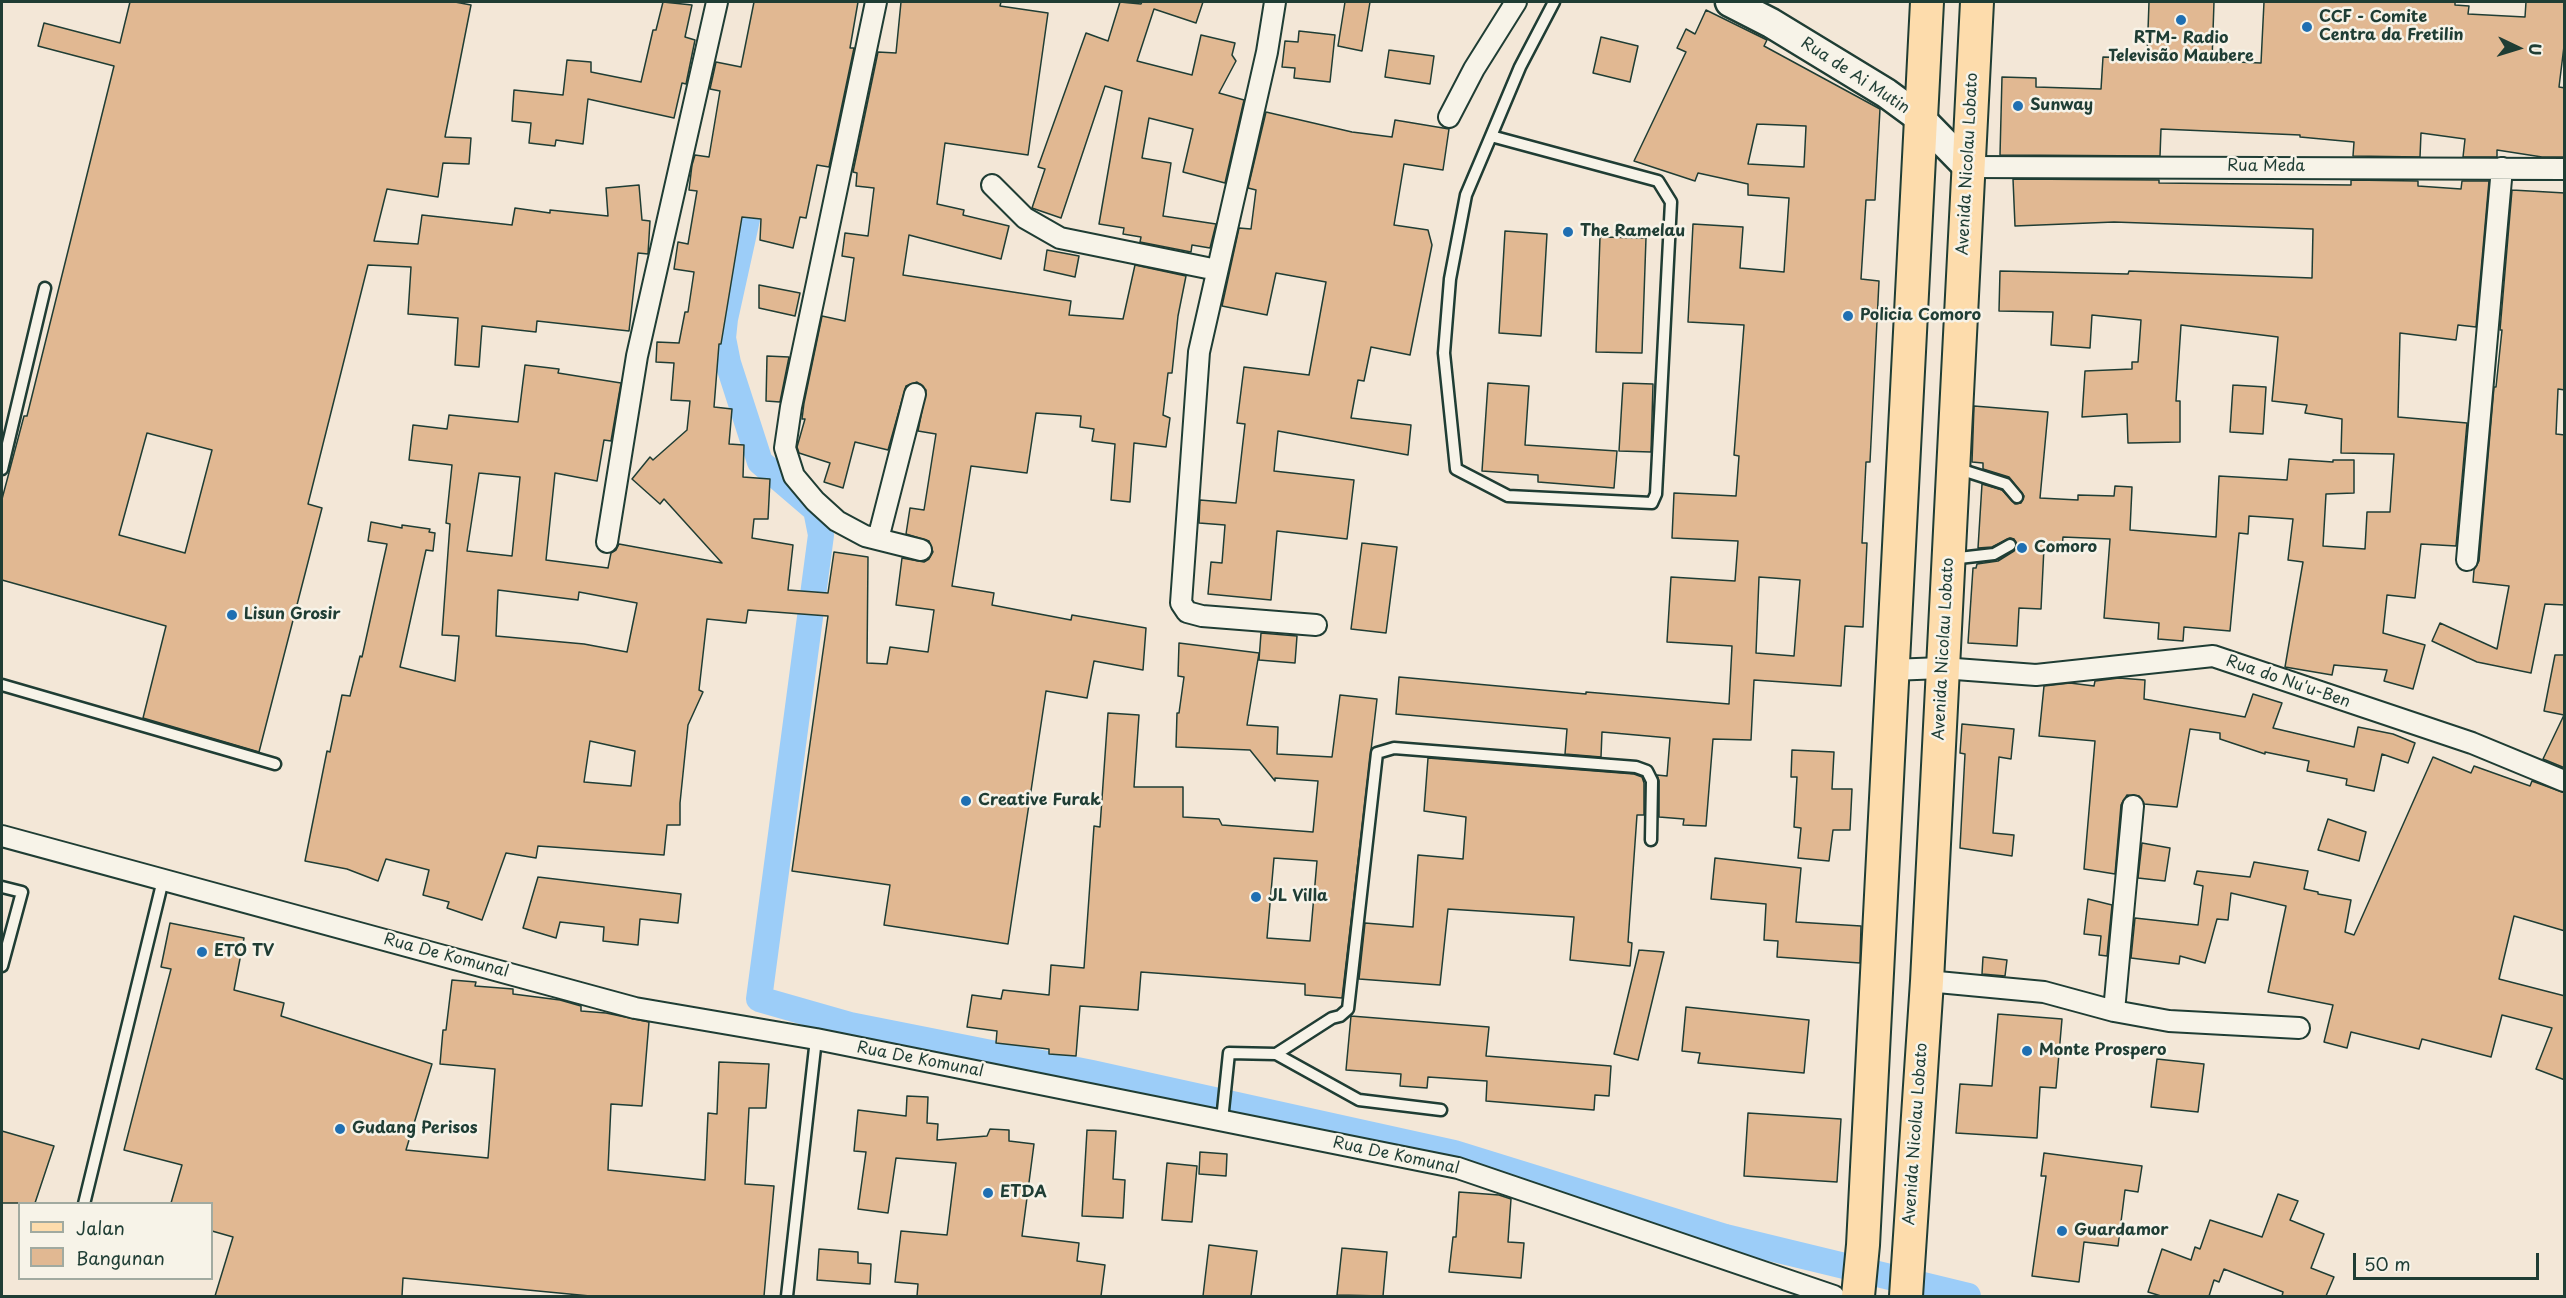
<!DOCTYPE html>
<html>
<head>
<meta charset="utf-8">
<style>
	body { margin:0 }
	#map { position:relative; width:2566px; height:1298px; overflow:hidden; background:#f3e7d7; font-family:"Playpen Sans",sans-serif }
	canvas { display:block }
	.frame { position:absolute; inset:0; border:3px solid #1f3d34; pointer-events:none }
	.legend { position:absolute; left:18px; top:1202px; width:195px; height:78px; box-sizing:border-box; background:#f7f3e8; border:2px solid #a1aaa0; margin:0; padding:8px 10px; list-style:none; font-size:18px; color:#1f3d34 }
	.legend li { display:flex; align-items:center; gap:12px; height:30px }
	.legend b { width:30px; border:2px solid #a1aaa0 }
	.north { position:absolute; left:2488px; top:18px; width:60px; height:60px; -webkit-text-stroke:4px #f7f3e8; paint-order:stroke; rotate:94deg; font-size:16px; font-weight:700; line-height:24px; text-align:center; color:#1f3d34 }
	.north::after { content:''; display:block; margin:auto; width:21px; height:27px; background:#1f3d34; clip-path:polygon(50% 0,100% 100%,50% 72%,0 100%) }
	.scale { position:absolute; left:2353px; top:1253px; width:186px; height:27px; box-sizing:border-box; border:3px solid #1f3d34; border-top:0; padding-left:8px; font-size:18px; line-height:21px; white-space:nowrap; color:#1f3d34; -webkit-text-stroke:4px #f7f3e8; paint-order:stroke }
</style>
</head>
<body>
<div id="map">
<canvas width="2566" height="1298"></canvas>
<div class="frame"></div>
<ul class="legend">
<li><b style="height:8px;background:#fddcac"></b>Jalan</li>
<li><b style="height:16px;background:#e1b892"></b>Bangunan</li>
</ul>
<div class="north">U</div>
<div class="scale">50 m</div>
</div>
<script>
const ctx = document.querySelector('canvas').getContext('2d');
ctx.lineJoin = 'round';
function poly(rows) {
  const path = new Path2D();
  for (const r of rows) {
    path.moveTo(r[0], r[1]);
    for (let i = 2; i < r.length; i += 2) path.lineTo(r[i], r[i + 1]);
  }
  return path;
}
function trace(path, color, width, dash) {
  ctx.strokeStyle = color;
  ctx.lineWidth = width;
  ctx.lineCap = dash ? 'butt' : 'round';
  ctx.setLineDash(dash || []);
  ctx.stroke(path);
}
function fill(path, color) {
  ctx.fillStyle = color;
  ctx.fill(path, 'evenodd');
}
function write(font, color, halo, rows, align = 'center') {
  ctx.font = font + ' "Playpen Sans",sans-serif';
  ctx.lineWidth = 5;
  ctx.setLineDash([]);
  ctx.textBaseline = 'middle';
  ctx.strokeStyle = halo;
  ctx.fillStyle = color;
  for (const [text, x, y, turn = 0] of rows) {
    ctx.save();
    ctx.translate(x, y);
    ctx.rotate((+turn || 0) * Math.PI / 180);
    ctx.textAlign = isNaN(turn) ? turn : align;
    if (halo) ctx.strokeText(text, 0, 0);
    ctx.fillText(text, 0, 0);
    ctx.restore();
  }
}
trace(poly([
	[755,183,725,319,723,338,728,363,760,462,816,510,821,535,759,999,850,1025,1092,1073,1454,1153,1725,1237,1968,1296]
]), '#9ccdf8', 26);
const building = poly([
	[130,2,455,2,471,5,445,137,471,138,469,164,443,163,438,197,387,189,374,241,418,244,422,215,512,225,515,208,550,213,550,210,608,216,606,188,639,185,642,220,650,221,648,254,638,253,629,331,537,321,536,332,482,326,479,367,455,365,458,318,408,314,411,267,368,265,308,504,322,508,259,752,143,718,166,626,2,580,2,499,24,416,27,416,114,66,38,46,44,23,120,43,130,2],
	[147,433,212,450,185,553,119,535,147,433],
	[663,2,692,5,685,37,695,40,686,84,682,83,674,118,588,99,583,144,556,140,555,146,529,143,531,123,512,121,514,90,563,95,567,60,591,62,591,72,641,82,653,30,656,30,663,2],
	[754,2,858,2,850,48,854,48,829,167,817,165,806,218,800,217,793,248,760,240,761,219,742,217,721,344,719,344,714,407,732,409,729,444,744,445,743,477,770,479,768,519,754,519,752,538,793,545,788,590,828,593,834,552,868,557,867,663,887,664,890,647,928,652,934,610,896,605,902,558,924,562,929,559,933,552,929,541,906,534,910,508,924,510,936,434,918,431,926,390,917,382,906,386,888,450,855,442,843,488,824,482,830,463,799,453,797,447,805,419,802,419,804,403,822,316,845,321,854,258,842,256,845,233,868,236,874,188,856,186,857,173,853,172,878,52,896,53,901,2,1001,2,1000,6,1048,13,1028,155,945,143,937,204,964,210,963,215,1009,226,1001,259,909,235,903,275,1071,301,1069,315,1123,319,1135,265,1186,276,1178,316,1172,373,1168,373,1163,415,1170,418,1166,447,1134,443,1130,502,1111,500,1115,444,1092,441,1094,429,1080,427,1081,416,1036,413,1027,473,971,466,952,586,994,593,992,605,1071,620,1072,615,1146,628,1143,670,1094,661,1087,698,1046,691,1008,944,884,925,890,885,792,871,828,616,748,610,746,623,707,619,699,690,703,692,688,725,680,803,680,825,667,825,664,855,538,846,536,858,506,853,482,920,447,908,449,902,423,895,429,870,386,859,378,881,347,869,305,861,327,751,330,752,342,695,350,696,360,656,362,657,387,544,368,541,371,522,402,528,402,525,430,529,429,532,435,533,433,551,426,550,400,667,455,681,459,636,442,635,450,524,446,523,452,465,409,460,413,425,447,429,449,415,518,422,525,365,559,369,558,373,621,383,611,441,604,440,597,481,555,473,546,560,608,568,611,553,616,550,619,544,722,563,664,499,660,504,632,479,650,457,653,460,687,430,690,401,671,400,674,363,656,362,657,342,679,343,685,312,688,312,694,272,674,269,678,242,688,244,697,191,689,190,692,165,695,155,709,157,720,91,710,89,716,62,741,67,754,2],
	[479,473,520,477,512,556,467,551,479,473],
	[498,590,578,600,579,592,637,603,627,652,584,644,496,636,498,590],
	[590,741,635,751,631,786,584,782,590,741],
	[1120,2,1141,4,1142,2,1203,2,1196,23,1154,9,1137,61,1192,75,1201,35,1235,43,1232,55,1236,61,1219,93,1244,100,1225,183,1183,172,1193,129,1149,118,1142,158,1171,163,1163,216,1216,224,1210,248,1192,245,1191,252,1140,242,1141,237,1123,234,1124,228,1099,224,1122,91,1105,86,1061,218,1032,208,1045,169,1038,167,1086,33,1108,41,1120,2],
	[1345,2,1370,2,1362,51,1338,46,1345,2],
	[2149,2,2214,2,2212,61,2261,63,2264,2,2455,2,2455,5,2469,6,2468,14,2525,17,2526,2,2565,2,2565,38,2559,87,2565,88,2565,157,2542,157,2497,150,2497,157,2463,157,2465,139,2421,133,2420,157,2353,156,2354,142,2300,137,2300,135,2161,129,2160,156,2000,155,2002,77,2036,78,2036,87,2101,89,2103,57,2147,58,2149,2],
	[1706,10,1767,40,1764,46,1880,109,1875,200,1866,200,1861,279,1879,281,1870,462,1866,462,1862,543,1867,543,1863,627,1845,626,1841,686,1754,680,1751,740,1713,739,1706,826,1683,825,1684,819,1659,817,1659,781,1657,775,1667,776,1670,738,1602,732,1601,757,1565,754,1567,729,1396,714,1399,677,1586,694,1586,692,1729,704,1732,646,1667,642,1671,577,1735,581,1738,541,1672,538,1674,493,1736,496,1739,456,1734,455,1744,325,1688,322,1693,224,1743,227,1740,268,1784,272,1789,198,1748,195,1748,184,1698,173,1695,181,1634,161,1686,52,1677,48,1686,29,1695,34,1706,10],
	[1757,124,1806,126,1804,167,1748,164,1757,124],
	[1759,577,1800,580,1794,656,1756,653,1759,577],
	[1299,31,1335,35,1330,82,1294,78,1295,68,1282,67,1285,41,1298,42,1299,31],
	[1601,37,1638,46,1630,82,1593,73,1601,37],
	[1389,50,1434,56,1430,84,1385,77,1389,50],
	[1266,112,1352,132,1392,137,1395,120,1449,129,1443,170,1404,164,1394,225,1428,230,1432,245,1410,355,1371,347,1364,381,1358,380,1351,418,1411,425,1408,455,1278,431,1274,471,1354,480,1347,539,1277,531,1271,600,1208,594,1211,562,1222,563,1225,525,1199,523,1200,500,1236,503,1245,424,1237,423,1244,367,1309,375,1326,282,1276,273,1267,315,1222,306,1239,228,1251,229,1256,190,1248,188,1266,112],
	[2013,179,2159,180,2159,183,2351,185,2351,180,2418,181,2418,186,2461,189,2462,181,2489,181,2476,327,2458,325,2456,340,2400,333,2398,417,2467,423,2456,546,2421,544,2415,598,2387,595,2383,633,2425,645,2413,689,2384,681,2387,670,2334,665,2332,675,2285,667,2303,562,2288,560,2293,519,2249,516,2248,534,2239,533,2230,631,2184,627,2183,641,2158,639,2159,623,2104,618,2110,539,2063,537,2062,548,2044,547,2041,609,2019,608,2017,646,1968,643,1973,568,1976,568,1977,564,1998,561,2014,551,2017,546,2014,539,2010,538,1992,547,1978,548,1982,484,2002,490,2015,504,2021,503,2024,496,2009,477,1983,469,1983,463,1972,462,1974,406,2048,412,2040,498,2078,500,2078,495,2114,496,2115,486,2132,487,2130,530,2216,537,2219,476,2287,480,2289,459,2333,462,2333,460,2354,460,2354,493,2326,494,2323,546,2365,549,2367,512,2390,512,2394,454,2341,453,2342,419,2305,413,2307,405,2272,401,2278,337,2181,325,2176,401,2180,401,2180,442,2128,443,2127,414,2082,417,2085,371,2132,369,2132,362,2138,362,2141,320,2092,315,2090,348,2051,345,2053,312,1999,311,2000,271,2128,274,2129,271,2312,278,2313,229,2114,222,2015,226,2013,179],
	[2512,190,2565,193,2565,390,2558,389,2556,434,2565,435,2565,605,2545,604,2531,673,2477,662,2432,641,2440,623,2497,649,2509,586,2473,582,2474,570,2479,561,2494,387,2496,387,2502,330,2500,330,2512,190],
	[1505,231,1547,234,1541,336,1499,333,1505,231],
	[1600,237,1646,238,1642,353,1596,352,1600,237],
	[1047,250,1079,256,1075,277,1044,270,1047,250],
	[759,285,800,293,795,316,759,308,759,285],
	[767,356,789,357,780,402,766,401,767,356],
	[1488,383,1529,386,1525,445,1617,451,1614,488,1538,482,1538,475,1482,471,1488,383],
	[1623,383,1653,384,1651,452,1619,451,1623,383],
	[2233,385,2266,387,2263,434,2230,432,2233,385],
	[1362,543,1397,547,1386,633,1351,629,1362,543],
	[1261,633,1297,636,1295,663,1259,660,1261,633],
	[1179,643,1259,653,1247,725,1278,727,1277,754,1332,757,1340,695,1377,699,1342,998,1305,995,1305,984,1141,972,1138,1010,1080,1006,1076,1056,1049,1054,1049,1049,996,1043,997,1031,967,1027,972,995,1001,999,1003,990,1049,995,1051,965,1084,968,1094,826,1100,827,1108,713,1139,715,1134,787,1183,787,1183,817,1219,819,1222,825,1313,832,1318,781,1275,778,1275,781,1250,750,1176,747,1177,713,1179,713,1184,677,1178,676,1179,643],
	[1274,858,1317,861,1310,941,1267,938,1274,858],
	[2555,655,2565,655,2565,768,2543,759,2564,715,2544,711,2555,655],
	[2119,678,2145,680,2144,699,2245,717,2253,694,2282,703,2273,728,2354,747,2358,727,2393,734,2415,743,2408,763,2382,754,2374,791,2346,785,2347,779,2307,771,2309,761,2265,752,2265,754,2220,739,2220,733,2190,729,2177,807,2144,804,2139,796,2127,795,2121,805,2115,874,2084,869,2095,741,2039,736,2044,686,2070,683,2094,686,2095,681,2119,678],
	[1962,724,2014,729,2011,759,1999,757,1993,833,2014,835,2012,856,1960,848,1965,754,1960,753,1962,724],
	[1792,750,1834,752,1832,789,1852,789,1850,830,1833,830,1829,861,1798,858,1801,828,1794,827,1797,777,1791,777,1792,750],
	[2433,757,2471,773,2474,766,2530,786,2532,781,2565,793,2565,931,2514,916,2499,979,2565,996,2565,1080,2536,1069,2552,1028,2502,1015,2491,1057,2422,1039,2419,1049,2351,1032,2347,1048,2324,1042,2333,1005,2268,992,2286,906,2231,893,2228,920,2217,919,2205,963,2180,956,2179,964,2131,958,2135,918,2198,925,2203,886,2194,884,2197,871,2250,877,2254,862,2308,871,2304,889,2318,892,2318,894,2351,900,2345,932,2354,935,2433,757],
	[1428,758,1634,774,1642,777,1644,783,1644,815,1637,815,1628,942,1632,943,1630,966,1570,960,1574,917,1448,909,1440,985,1359,979,1365,923,1413,927,1418,855,1463,859,1466,817,1424,811,1428,758],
	[2328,819,2366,832,2359,861,2318,850,2328,819],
	[2142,843,2170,848,2165,881,2138,878,2142,843],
	[1715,858,1801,868,1796,922,1861,926,1860,963,1777,957,1778,941,1764,940,1766,904,1711,899,1715,858],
	[538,877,681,894,678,923,640,919,638,945,603,941,604,927,560,922,556,938,523,928,538,877],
	[2088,899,2112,905,2107,956,2099,955,2101,936,2084,934,2088,899],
	[170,923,244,938,234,990,284,1003,281,1016,432,1064,406,1150,488,1158,495,1069,440,1064,443,1030,446,1030,452,980,476,982,475,986,513,989,513,994,560,1000,581,1006,581,1011,606,1013,649,1022,642,1106,611,1104,608,1170,705,1180,708,1113,717,1114,719,1062,769,1064,766,1108,749,1108,745,1184,774,1186,764,1296,590,1296,403,1278,402,1296,215,1296,233,1237,212,1231,212,1203,171,1203,182,1165,124,1150,171,969,161,967,170,923],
	[1639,950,1664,952,1638,1060,1614,1054,1639,950],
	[1983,957,2007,960,2005,976,1982,974,1983,957],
	[1686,1007,1809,1020,1804,1073,1698,1063,1700,1053,1682,1051,1686,1007],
	[1998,1014,2062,1019,2056,1088,2040,1087,2037,1138,1956,1133,1960,1084,1992,1086,1998,1014],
	[1351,1016,1489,1027,1486,1056,1611,1066,1609,1096,1595,1095,1594,1110,1486,1101,1487,1081,1428,1077,1427,1088,1400,1086,1401,1074,1346,1070,1351,1016],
	[2157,1059,2204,1064,2198,1112,2151,1107,2157,1059],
	[907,1096,928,1097,927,1123,938,1124,937,1140,987,1136,990,1129,1009,1130,1009,1141,1034,1144,1022,1236,1079,1243,1077,1261,1105,1265,1101,1296,917,1296,918,1284,895,1282,901,1231,947,1235,956,1163,896,1158,888,1213,858,1209,866,1152,854,1151,858,1110,906,1116,907,1096],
	[1748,1113,1841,1119,1837,1182,1744,1176,1748,1113],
	[1087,1130,1116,1131,1113,1179,1125,1180,1123,1218,1082,1216,1087,1130],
	[2,1131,54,1146,35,1203,2,1203,2,1131],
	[1200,1152,1227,1154,1226,1176,1199,1174,1200,1152],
	[2044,1153,2142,1166,2138,1192,2125,1190,2118,1246,2084,1242,2079,1282,2032,1276,2046,1176,2041,1176,2044,1153],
	[1167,1163,1197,1166,1192,1222,1162,1220,1167,1163],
	[1459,1192,1499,1195,1511,1199,1508,1242,1524,1243,1521,1278,1449,1272,1453,1237,1456,1237,1459,1192],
	[2278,1194,2298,1201,2290,1220,2324,1234,2311,1268,2334,1277,2326,1296,2282,1296,2283,1292,2224,1269,2219,1282,2214,1280,2209,1296,2161,1296,2148,1292,2162,1249,2191,1260,2195,1247,2200,1249,2210,1220,2262,1237,2278,1194],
	[1209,1245,1257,1251,1251,1296,1203,1296,1209,1245],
	[1342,1248,1387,1252,1383,1296,1337,1295,1342,1248],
	[819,1249,858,1252,858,1263,871,1264,870,1284,817,1280,819,1249]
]);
fill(building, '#e1b892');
trace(building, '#1f3d34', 1.5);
const lane = poly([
	[1491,136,1658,181,1671,202,1656,494,1652,503,1508,496,1456,469,1444,353,1450,279,1466,195,1491,136,1520,67,1554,2],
	[1956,468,2006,484,2017,497],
	[2,469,45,288],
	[1950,559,1994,554,2010,545],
	[2,685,275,764],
	[2,887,22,892,2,966],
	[1276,1054,1359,1100,1441,1110],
	[1222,1120,1229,1053,1276,1054,1332,1018,1340,1016,1348,1009,1377,753,1394,748,1636,767,1647,771,1652,781,1651,840],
	[84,1204,163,880],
	[787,1296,816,1039]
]);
const street = poly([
	[876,2,791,407,785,448,794,476,815,501,837,521,865,536,921,550],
	[1275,2,1267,52,1199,352,1181,603,1187,612,1202,616,1316,625],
	[1449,117,1474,69,1516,2],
	[1968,167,2564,169],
	[992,185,1025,218,1060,238,1217,270],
	[878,539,915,394],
	[607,542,637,356,717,2],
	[2467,560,2502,168],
	[1891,670,1942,668,2036,675,2213,656,2472,743,2564,781],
	[2,836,635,1008,816,1039,1458,1168,1834,1296],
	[1927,981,2044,992,2114,1011,2169,1021,2299,1028],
	[2114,1011,2133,806]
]);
const secondary = poly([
	[1730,2,1771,23,1886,93,1920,118,1968,167]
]);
const primary = poly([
	[1858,1296,1863,1245,1927,2],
	[1906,1296,1927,981,1977,2]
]);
trace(lane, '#1f3d34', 15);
trace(street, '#1f3d34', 24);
trace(secondary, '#1f3d34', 33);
trace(primary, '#1f3d34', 36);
trace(lane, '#f7f3e8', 10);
trace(street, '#f7f3e8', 20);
trace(secondary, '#f7f3e8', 28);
trace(primary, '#fddcac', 32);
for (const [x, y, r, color] of [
	[2181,20,6,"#1f6fb2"],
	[2307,27,6,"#1f6fb2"],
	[2018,106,6,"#1f6fb2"],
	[1568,232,6,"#1f6fb2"],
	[1848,316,6,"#1f6fb2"],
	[2022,548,6,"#1f6fb2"],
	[232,615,6,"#1f6fb2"],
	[966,801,6,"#1f6fb2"],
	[1256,897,6,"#1f6fb2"],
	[202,952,6,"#1f6fb2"],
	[2027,1051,6,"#1f6fb2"],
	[340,1129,6,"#1f6fb2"],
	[988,1193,6,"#1f6fb2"],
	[2062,1231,6,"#1f6fb2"]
]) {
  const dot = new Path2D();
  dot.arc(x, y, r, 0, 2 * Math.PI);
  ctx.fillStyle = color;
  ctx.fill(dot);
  trace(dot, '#f7f3e8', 2);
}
write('bold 16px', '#1f3d34', '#f7f3e8', [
	["CCF - Comite",2319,18],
	["Centra da Fretilin",2319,36],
	["RTM- Radio",2181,39,"center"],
	["Televisão Maubere",2181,57,"center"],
	["Sunway",2030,106],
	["The Ramelau",1580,232],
	["Policia Comoro",1860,316],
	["Comoro",2034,548],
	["Lisun Grosir",244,615],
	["Creative Furak",978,801],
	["JL Villa",1268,897],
	["ETO TV",214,952],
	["Monte Prospero",2039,1051],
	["Gudang Perisos",352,1129],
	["ETDA",1000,1193],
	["Guardamor",2074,1231]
], 'left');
write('16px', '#1f3d34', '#f7f3e8', [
	["Rua de Ai Mutin",1855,76,33],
	["Avenida Nicolau Lobato",1968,164,-87],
	["Rua Meda",2266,167],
	["Avenida Nicolau Lobato",1944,649,-87],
	["Rua do Nu'u-Ben",2288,682,19],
	["Rua De Komunal",446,956,15],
	["Rua De Komunal",920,1060,11],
	["Avenida Nicolau Lobato",1916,1134,-86],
	["Rua De Komunal",1396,1156,12]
]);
</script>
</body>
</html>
